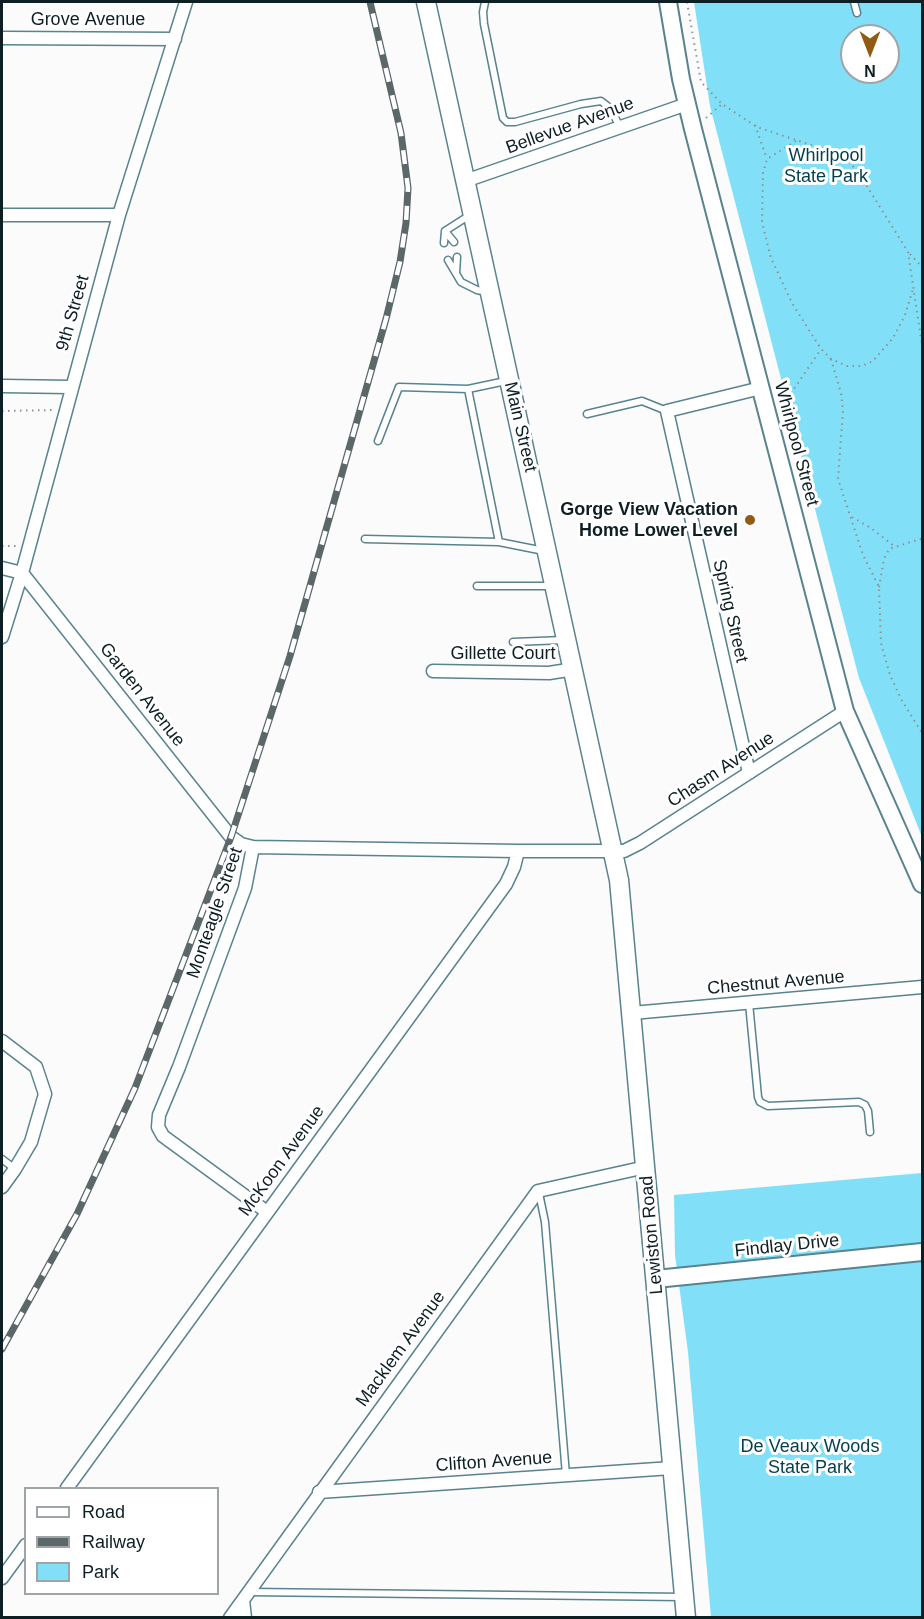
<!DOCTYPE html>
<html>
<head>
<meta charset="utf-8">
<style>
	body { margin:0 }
	#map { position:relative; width:924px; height:1619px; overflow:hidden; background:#fbfbfb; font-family:Arial,sans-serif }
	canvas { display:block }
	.frame { position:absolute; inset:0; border:3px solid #0e1f23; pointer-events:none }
	.legend { position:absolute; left:24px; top:1487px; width:195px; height:108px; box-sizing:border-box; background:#fff; border:2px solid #9fa5a7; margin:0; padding:8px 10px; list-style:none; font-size:18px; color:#0e1f23 }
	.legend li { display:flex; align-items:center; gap:12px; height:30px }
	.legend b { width:30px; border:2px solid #9fa5a7 }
	.north { position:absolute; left:840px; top:24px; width:60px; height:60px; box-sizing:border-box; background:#fff; border:2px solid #9fa5a7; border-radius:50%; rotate:180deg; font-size:16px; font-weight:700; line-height:24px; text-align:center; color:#0e1f23 }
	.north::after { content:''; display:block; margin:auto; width:21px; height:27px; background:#925a13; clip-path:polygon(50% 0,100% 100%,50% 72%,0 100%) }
</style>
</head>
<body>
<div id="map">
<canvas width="924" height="1619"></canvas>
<div class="frame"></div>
<ul class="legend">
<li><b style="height:8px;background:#fff"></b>Road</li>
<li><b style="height:8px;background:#5b6769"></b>Railway</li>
<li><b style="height:16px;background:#81e0f8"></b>Park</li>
</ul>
<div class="north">N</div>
</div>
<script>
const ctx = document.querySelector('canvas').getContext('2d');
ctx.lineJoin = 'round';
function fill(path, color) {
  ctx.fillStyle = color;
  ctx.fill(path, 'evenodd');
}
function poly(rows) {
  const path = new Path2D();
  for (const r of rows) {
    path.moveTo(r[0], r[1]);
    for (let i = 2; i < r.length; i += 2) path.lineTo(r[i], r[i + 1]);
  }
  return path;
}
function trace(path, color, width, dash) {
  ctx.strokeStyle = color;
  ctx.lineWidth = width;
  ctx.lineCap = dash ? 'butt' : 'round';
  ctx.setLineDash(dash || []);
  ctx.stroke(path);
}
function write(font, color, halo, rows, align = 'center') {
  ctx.font = font + ' Arial,sans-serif';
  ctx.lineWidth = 6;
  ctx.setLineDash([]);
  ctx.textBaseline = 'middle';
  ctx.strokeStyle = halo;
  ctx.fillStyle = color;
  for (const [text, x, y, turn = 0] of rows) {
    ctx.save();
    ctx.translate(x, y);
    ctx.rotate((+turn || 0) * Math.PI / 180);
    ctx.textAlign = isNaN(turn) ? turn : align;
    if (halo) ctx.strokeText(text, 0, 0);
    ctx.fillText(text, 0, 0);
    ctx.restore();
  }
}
fill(poly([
	[694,2,922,2,922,837,859,678,710,106],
	[852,36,888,36,888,72,852,72],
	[922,1173,922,1617,711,1617,688,1352,675,1255,674,1195]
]), '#81e0f8');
const lane = poly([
	[485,2,483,12,484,24,503,118,507,122,515,122,581,104,601,101,610,108,620,127],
	[854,2,857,13],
	[445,231,454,242],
	[444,243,445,231,470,215],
	[448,260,461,282,477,290,487,292],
	[456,273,457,257],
	[506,381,468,389,499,542,544,551],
	[587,414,642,401,667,411],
	[378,441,399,387,468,389],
	[365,539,499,542],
	[477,586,552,586],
	[513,642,564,640],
	[749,1003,758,1097,760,1102,768,1106,859,1102,865,1105,868,1111,870,1132],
	[2,1159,15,1169],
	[539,1193,545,1222,566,1475],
	[250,1592,683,1597]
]);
const street = poly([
	[2,38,175,39],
	[465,181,687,104],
	[2,215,119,215],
	[2,386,71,387],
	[2,568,22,573,231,837,241,844,253,847,518,851,624,851,640,843,845,711],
	[2,637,22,573,119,215,186,2],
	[433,671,549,673,574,669],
	[749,773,667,411,761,388],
	[253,847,245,888,179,1067,159,1115,158,1127,163,1136,267,1212],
	[632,1013,922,987],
	[2,1041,36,1067,45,1094,31,1142,15,1169,2,1187],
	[67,1488,506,884,514,867,518,851],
	[319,1492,672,1468],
	[2,1578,26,1545],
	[243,1600,245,1618],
	[230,1618,538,1191,646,1167]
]);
const secondary = poly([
	[668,2,681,79,693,129,845,711,922,884],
	[656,1279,922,1252]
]);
const primary = poly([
	[426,2,619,880,686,1618]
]);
trace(lane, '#59838e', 9);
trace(street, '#59838e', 15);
trace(secondary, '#59838e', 20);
trace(primary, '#59838e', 21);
trace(poly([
	[687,2,701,82,722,104,757,127,832,152,848,160,860,175,908,252,922,345],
	[706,118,722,104],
	[755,125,767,159],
	[796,141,767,159,763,173,762,222,771,258,792,303,821,349,831,359,847,366,862,366,873,361,893,338,905,315,913,289],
	[910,254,922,267],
	[831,359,841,393,843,411,838,479,863,555,879,587,881,643,890,675,901,699,922,733],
	[777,393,794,389,821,349],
	[2,411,53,410],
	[852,517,871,528,894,546],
	[2,546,17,546],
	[879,587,884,559,889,549,920,539,922,540]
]), '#8a9294', 2, [1.5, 4.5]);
trace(lane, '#fff', 6);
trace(street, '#fff', 12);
trace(secondary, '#fff', 16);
trace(primary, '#fff', 18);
const rail = poly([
	[2,1349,77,1214,135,1088,231,837,290,656,386,319,400,262,406,223,408,188,401,133,370,2]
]);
trace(rail, '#5b6769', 7);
trace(rail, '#fff', 4.5, [14]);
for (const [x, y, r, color] of [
	[750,520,6,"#925a13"]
]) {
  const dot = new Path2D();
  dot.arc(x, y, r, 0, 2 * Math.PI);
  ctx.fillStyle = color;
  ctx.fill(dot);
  trace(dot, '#fff', 2);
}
write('18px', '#0e1f23', '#fff', [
	["Grove Avenue",88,20],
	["Bellevue Avenue",570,126,-20],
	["9th Street",73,313,-74],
	["Main Street",520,427,77],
	["Whirlpool Street",796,444,75],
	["Spring Street",730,611,77],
	["Gillette Court",503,654],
	["Garden Avenue",142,695,52],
	["Chasm Avenue",721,770,-33],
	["Monteagle Street",215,913,-71],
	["Chestnut Avenue",776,983,-5],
	["McKoon Avenue",282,1161,-54],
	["Lewiston Road",652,1235,-95],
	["Findlay Drive",787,1246,-6],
	["Macklem Avenue",401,1349,-54],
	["Clifton Avenue",494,1462,-4]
]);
write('18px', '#023f4c', '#fff', [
	["Whirlpool",826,156],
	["State Park",826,177],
	["De Veaux Woods",810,1447],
	["State Park",810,1468]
]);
write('bold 18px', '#0e1f23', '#fff', [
	["Gorge View Vacation",738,510],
	["Home Lower Level",738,531]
], 'right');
</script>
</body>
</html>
